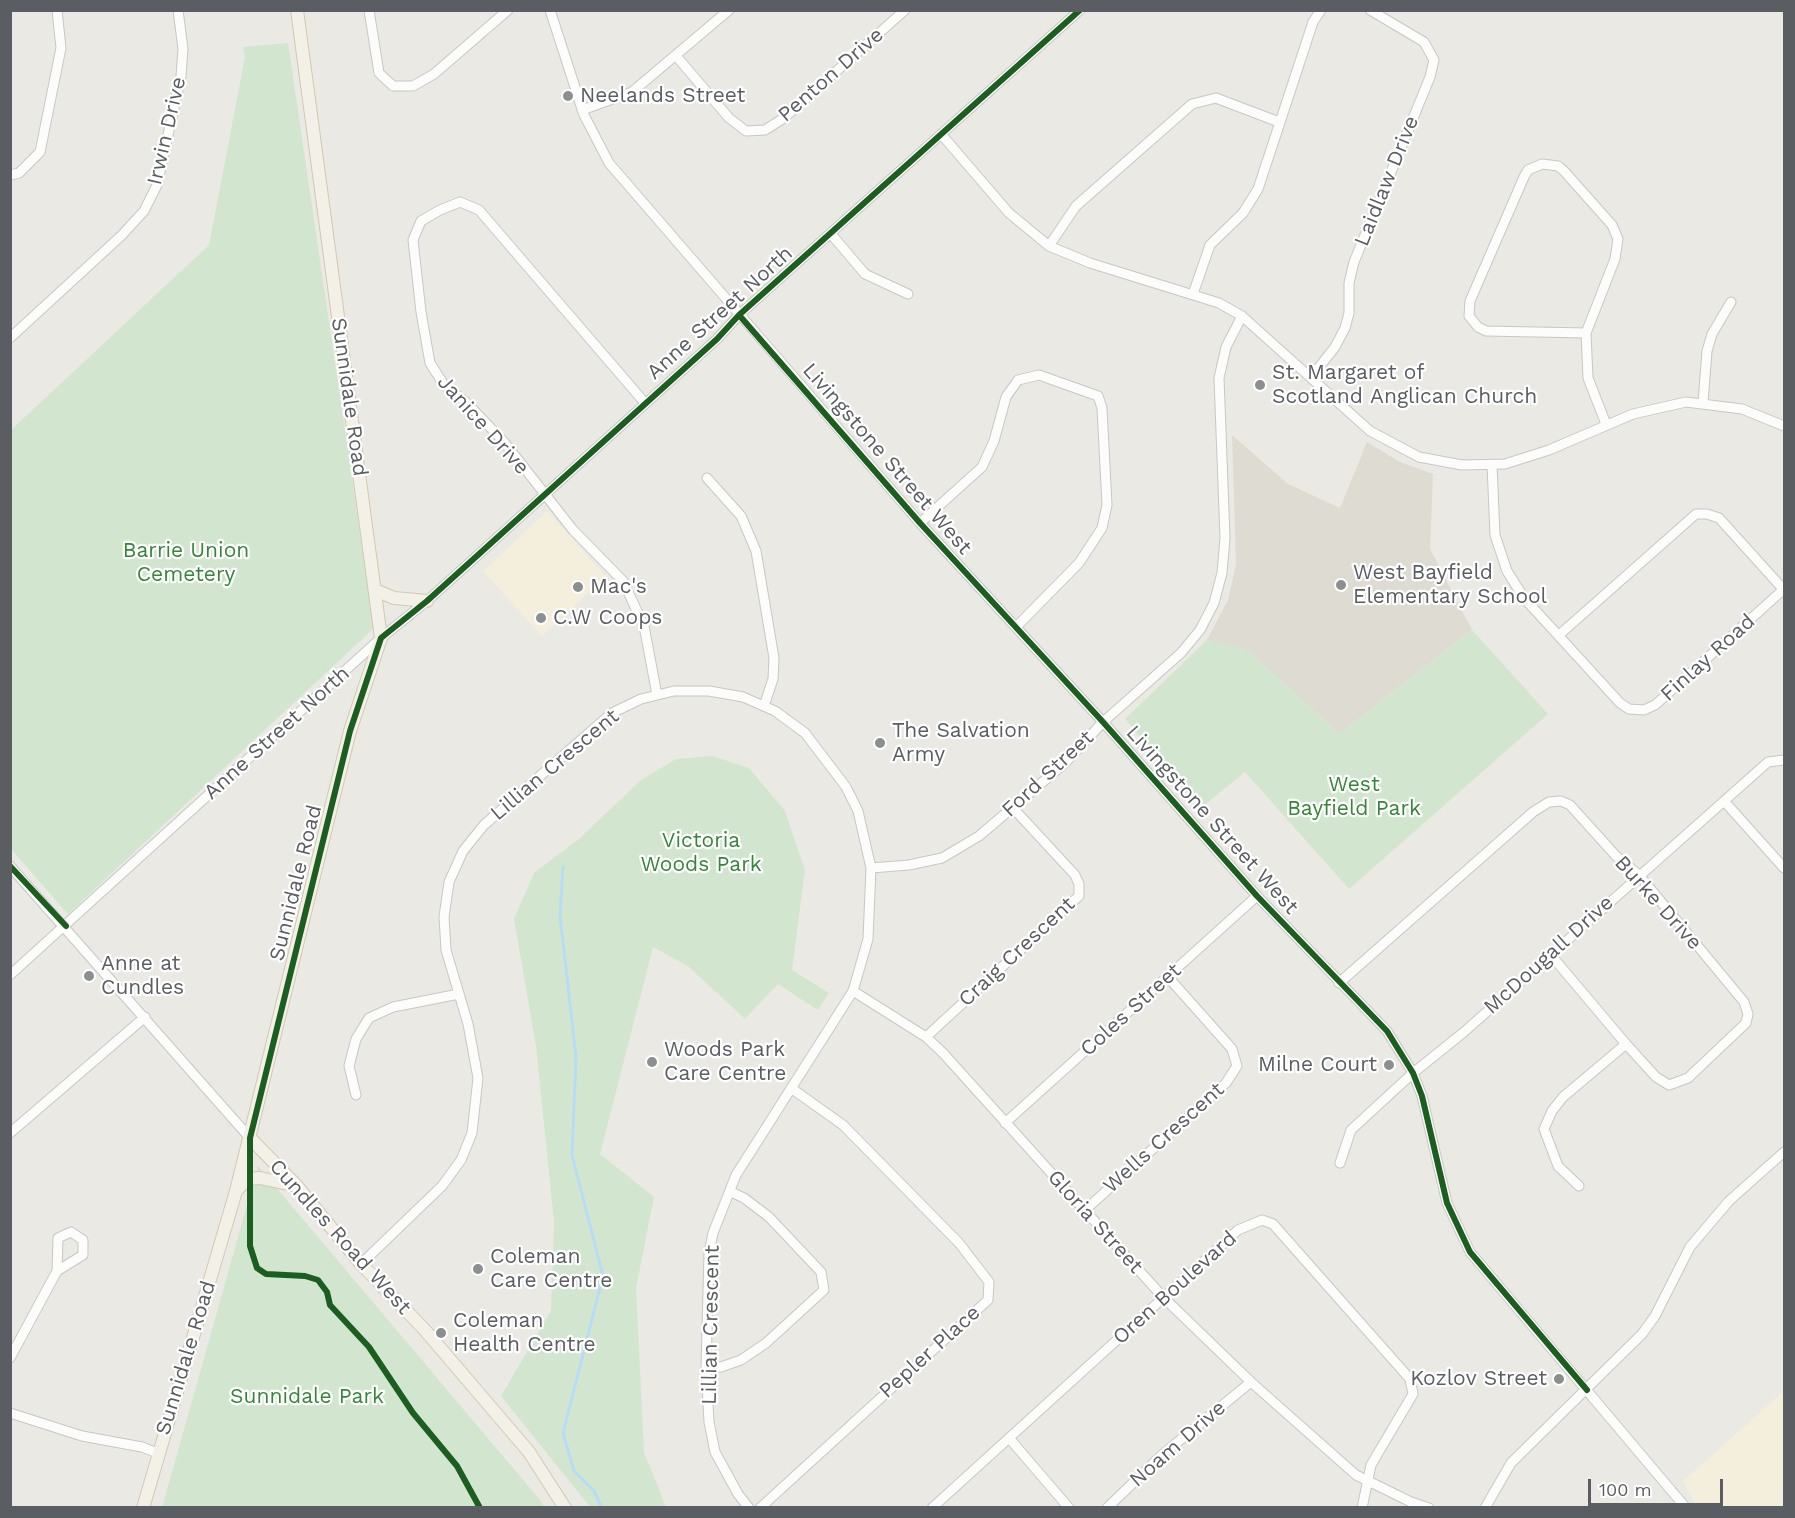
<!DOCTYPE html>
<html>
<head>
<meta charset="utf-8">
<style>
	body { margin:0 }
	#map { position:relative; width:1795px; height:1518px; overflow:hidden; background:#eae9e4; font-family:"Work Sans",sans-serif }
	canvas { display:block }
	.frame { position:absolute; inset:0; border:12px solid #5a5e62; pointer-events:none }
	.scale { position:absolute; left:1588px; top:1479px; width:135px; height:27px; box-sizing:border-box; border:3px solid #5a5e62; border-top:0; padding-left:8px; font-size:18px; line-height:21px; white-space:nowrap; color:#5a5e62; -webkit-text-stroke:4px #fff; paint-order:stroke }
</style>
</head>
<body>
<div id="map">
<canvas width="1795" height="1518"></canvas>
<div class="frame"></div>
<div class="scale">100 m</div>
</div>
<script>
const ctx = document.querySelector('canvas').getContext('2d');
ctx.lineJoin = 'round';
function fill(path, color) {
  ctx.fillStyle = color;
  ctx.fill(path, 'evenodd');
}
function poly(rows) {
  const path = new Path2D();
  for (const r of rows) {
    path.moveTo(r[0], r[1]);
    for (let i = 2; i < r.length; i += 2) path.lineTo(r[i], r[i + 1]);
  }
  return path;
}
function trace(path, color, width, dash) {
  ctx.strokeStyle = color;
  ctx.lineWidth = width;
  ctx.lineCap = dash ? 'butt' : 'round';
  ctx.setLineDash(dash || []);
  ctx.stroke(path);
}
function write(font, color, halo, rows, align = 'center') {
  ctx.font = font + ' "Work Sans",sans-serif';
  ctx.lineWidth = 4.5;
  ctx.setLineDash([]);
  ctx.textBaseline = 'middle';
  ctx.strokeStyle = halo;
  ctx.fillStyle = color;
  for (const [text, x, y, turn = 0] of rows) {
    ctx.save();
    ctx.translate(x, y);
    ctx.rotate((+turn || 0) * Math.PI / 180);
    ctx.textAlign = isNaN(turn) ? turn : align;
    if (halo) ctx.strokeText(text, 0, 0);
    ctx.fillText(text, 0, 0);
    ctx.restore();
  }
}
fill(poly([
	[547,511,606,576,542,636,483,571],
	[1784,1391,1784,1507,1696,1507,1683,1481]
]), '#f4eedc');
fill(poly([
	[1232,435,1288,484,1340,508,1367,442,1400,462,1433,474,1430,549,1472,630,1339,734,1247,650,1207,640,1228,600,1236,564]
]), '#dedbd3');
fill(poly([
	[288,43,374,628,68,914,11,849,10,431,209,245,245,57,243,47],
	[1472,630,1548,714,1349,889,1245,772,1201,808,1125,719,1207,640,1247,650,1339,734],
	[712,756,749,768,785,811,805,870,792,970,829,993,818,1010,778,984,745,1019,688,966,653,947,600,1154,654,1197,636,1288,644,1452,666,1507,590,1507,501,1396,551,1311,554,1222,536,1046,514,919,534,873,579,839,641,780,676,759],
	[258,1166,540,1500,544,1507,162,1508]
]), '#d2e6cf');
trace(poly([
	[563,867,560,916,576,1057,572,1155,603,1276,563,1433,574,1471,594,1491,602,1508]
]), '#b6dcf6', 3);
const minor = poly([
	[369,10,379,73,393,86,413,86,434,74,508,10],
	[550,10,584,115,609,163,920,523,1103,722,1257,896,1387,1031,1413,1073,1422,1096,1447,1203,1470,1252,1686,1508],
	[677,57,729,118,746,131,765,130,784,118,905,10],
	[582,110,632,92,729,10],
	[941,134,1009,213,1049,246,1090,263,1219,303,1242,316,1370,431,1419,457,1462,465,1505,464,1549,450,1633,414,1686,402,1742,409,1784,426],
	[10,175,19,173,40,152,61,48,57,10],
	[831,234,865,274,908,294],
	[1049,246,1076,206,1192,104,1216,98,1279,122],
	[1193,294,1210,245,1243,213,1258,189,1313,22,1321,10],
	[1586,333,1486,331,1478,327,1469,316,1470,301,1524,177,1528,170,1542,164,1558,166,1564,171,1612,225,1618,239,1615,259,1586,333,1588,378,1606,424],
	[10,338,122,235,144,211,157,185,181,76,183,49,178,10],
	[1312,376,1335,347,1345,328,1349,313,1349,283,1354,262,1430,77,1434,60,1424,42,1370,10],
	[1703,402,1707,351,1712,334,1731,302],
	[645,403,479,210,460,202,440,210,421,221,413,240,421,312,430,363,444,385,466,402,504,442,573,530,623,581,644,626,657,695],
	[1492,465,1495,535,1507,571,1524,598,1620,703,1629,709,1644,710,1655,705,1784,589],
	[707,478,741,516,756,551,774,658,773,679,764,706],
	[920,523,982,467,994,441,1006,397,1018,380,1039,375,1098,396,1102,408,1107,505,1102,528,1079,563,1016,627],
	[1559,635,1696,514,1707,514,1719,518,1784,590],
	[1724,801,1784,868],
	[10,866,250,1138],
	[871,868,909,865,942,858,979,836,1065,763,1103,722,1181,653,1200,630,1214,603,1222,573,1225,538,1219,378,1226,347,1242,316],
	[10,975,381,638,427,601,717,339,739,315,1080,10],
	[1339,983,1533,812,1549,802,1561,801,1570,805,1616,856,1639,875,1744,1002,1748,1014,1746,1023,1688,1078,1669,1085,1656,1077,1626,1044,1550,954],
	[853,991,926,1037,943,1053,1163,1297,1251,1382,1356,1475,1411,1502,1429,1508],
	[926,1037,1079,896,1079,884,1075,875,1013,808],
	[356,1095,349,1066,356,1039,369,1018,393,1007,459,994],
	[1005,1123,1257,896],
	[10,1133,145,1017],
	[1340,1163,1351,1130,1413,1073,1464,1032,1768,762,1784,760],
	[1579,1186,1558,1166,1544,1129,1552,1111,1563,1097,1626,1044],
	[1084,1211,1226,1083,1237,1066,1232,1049,1168,977],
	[361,1264,442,1186,461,1160,472,1133,478,1078,468,1024,446,950,444,917,449,882,463,851,484,825,612,713,641,699,674,691,709,691,743,697,775,711,805,733,846,787,858,811,871,868,868,939,853,991,736,1175,713,1233,709,1253,706,1367,709,1422,715,1452,738,1494,749,1508],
	[10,1358,57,1271,58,1238,71,1232,83,1240,83,1255,57,1271],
	[706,1367,721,1367,741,1360,766,1343,824,1290,821,1272,769,1217,744,1198,731,1192],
	[10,1413,82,1436,142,1447,157,1453],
	[1009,1438,1069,1508],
	[760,1508,988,1300,989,1282,959,1243,843,1125,791,1088],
	[932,1508,1238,1230,1262,1220,1273,1224,1410,1379,1413,1394,1371,1465,1362,1508],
	[1107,1508,1163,1454,1251,1382],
	[1485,1508,1511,1463,1642,1334,1655,1316,1690,1247,1729,1201,1784,1152]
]);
const major = poly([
	[375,590,394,598,427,601],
	[250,1138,297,1186,361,1264,424,1329,529,1452,565,1508],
	[237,1190,247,1179,260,1178,297,1186],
	[143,1508,236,1191,350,731,381,638,297,10]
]);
trace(minor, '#c7c7c6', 11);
trace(major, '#d2c9b2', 14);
trace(minor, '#fcfcfb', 9);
trace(major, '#f2f0e7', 12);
trace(poly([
	[739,315,920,523,1103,722,1257,896,1387,1031,1413,1073,1422,1096,1447,1203,1470,1252,1587,1390],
	[10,866,66,926],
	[480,1508,457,1466,413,1413,369,1347,330,1305,327,1292,318,1280,305,1276,266,1274,257,1268,250,1246,250,1138,350,731,381,638,427,601,717,339,739,315,1080,10]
]), '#1b5e20', 6);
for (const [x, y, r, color] of [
	[568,96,6,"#8c8f90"],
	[1260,385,6,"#8c8f90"],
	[1341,585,6,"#8c8f90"],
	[578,587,6,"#8c8f90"],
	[541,618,6,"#8c8f90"],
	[880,743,6,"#8c8f90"],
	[89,976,6,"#8c8f90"],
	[652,1062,6,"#8c8f90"],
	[1389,1065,6,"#8c8f90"],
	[478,1269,6,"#8c8f90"],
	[441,1333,6,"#8c8f90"],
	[1559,1379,6,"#8c8f90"]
]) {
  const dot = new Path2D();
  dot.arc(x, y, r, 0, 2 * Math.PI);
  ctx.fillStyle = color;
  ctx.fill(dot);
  trace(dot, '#fff', 2);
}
write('21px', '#5a5e62', '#fff', [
	["Penton Drive",831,75,-41],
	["Irwin Drive",167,131,-77],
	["Laidlaw Drive",1387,181,-68],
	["Anne Street North",720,313,-42],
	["Sunnidale Road",349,397,82],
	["Janice Drive",483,425,48],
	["Livingstone Street West",887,459,49],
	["Finlay Road",1708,658,-42],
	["Anne Street North",277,733,-42],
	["Lillian Crescent",555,765,-40],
	["Ford Street",1048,774,-43],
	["Livingstone Street West",1212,820,48],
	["Sunnidale Road",296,883,-76],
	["Burke Drive",1658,903,48],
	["Craig Crescent",1017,952,-43],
	["McDougall Drive",1549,955,-42],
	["Coles Street",1131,1010,-42],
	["Wells Crescent",1164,1138,-42],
	["Gloria Street",1095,1222,48],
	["Cundles Road West",340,1237,48],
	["Oren Boulevard",1175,1288,-42],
	["Lillian Crescent",711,1325,-89],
	["Pepler Place",930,1352,-42],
	["Sunnidale Road",186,1358,-73],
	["Noam Drive",1178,1444,-41]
]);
write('21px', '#5a5e62', '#fff', [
	["Neelands Street",580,96],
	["St. Margaret of",1272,373],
	["Scotland Anglican Church",1272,397],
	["West Bayfield",1353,573],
	["Elementary School",1353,597],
	["Mac's",590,587],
	["C.W Coops",553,618],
	["The Salvation",892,731],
	["Army",892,755],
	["Anne at",101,964],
	["Cundles",101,988],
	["Woods Park",664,1050],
	["Care Centre",664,1074],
	["Milne Court",1377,1065,"right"],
	["Coleman",490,1257],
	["Care Centre",490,1281],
	["Coleman",453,1321],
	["Health Centre",453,1345],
	["Kozlov Street",1547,1379,"right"]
], 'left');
write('21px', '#368538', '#fff', [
	["Barrie Union",186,551],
	["Cemetery",186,575],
	["West",1354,785],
	["Bayfield Park",1354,809],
	["Victoria",701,841],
	["Woods Park",701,865],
	["Sunnidale Park",307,1397]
]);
</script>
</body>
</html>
